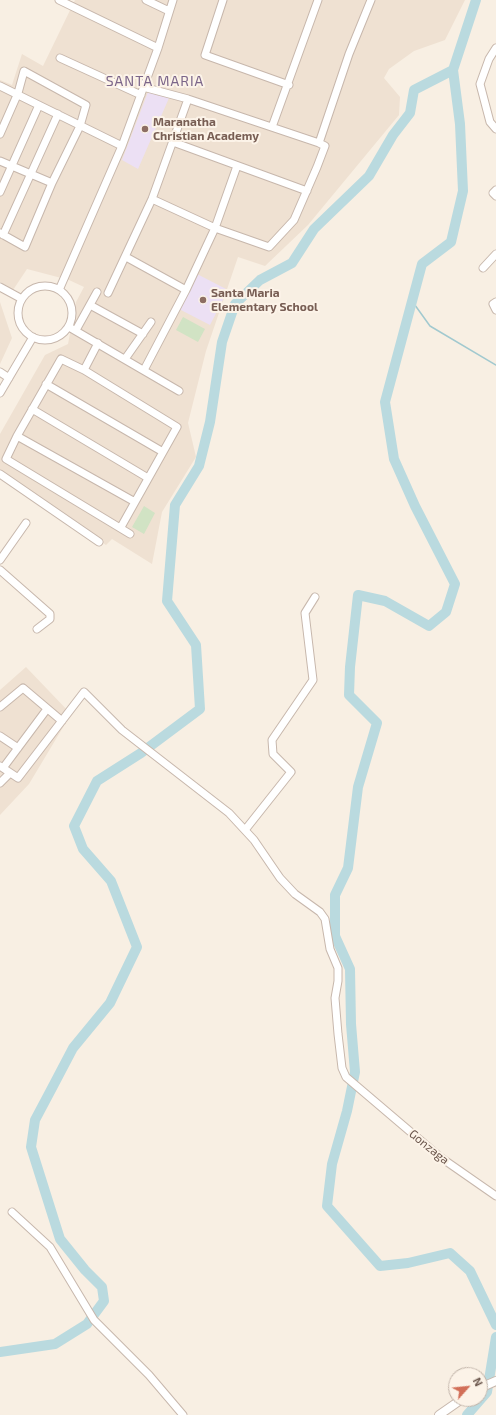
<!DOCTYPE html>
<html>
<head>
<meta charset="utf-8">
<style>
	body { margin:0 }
	#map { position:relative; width:496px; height:1415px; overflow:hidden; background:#f8efe3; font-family:"Exo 2",sans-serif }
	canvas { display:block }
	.north { position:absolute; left:448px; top:1367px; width:40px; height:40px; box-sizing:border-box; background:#fcf3e8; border:1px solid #c2b5aa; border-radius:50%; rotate:63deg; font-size:11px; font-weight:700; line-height:16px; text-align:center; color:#6c574d }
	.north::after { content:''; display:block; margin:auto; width:14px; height:18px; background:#d26f58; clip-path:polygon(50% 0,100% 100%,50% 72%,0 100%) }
</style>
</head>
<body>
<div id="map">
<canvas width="496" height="1415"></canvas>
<div class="north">N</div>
</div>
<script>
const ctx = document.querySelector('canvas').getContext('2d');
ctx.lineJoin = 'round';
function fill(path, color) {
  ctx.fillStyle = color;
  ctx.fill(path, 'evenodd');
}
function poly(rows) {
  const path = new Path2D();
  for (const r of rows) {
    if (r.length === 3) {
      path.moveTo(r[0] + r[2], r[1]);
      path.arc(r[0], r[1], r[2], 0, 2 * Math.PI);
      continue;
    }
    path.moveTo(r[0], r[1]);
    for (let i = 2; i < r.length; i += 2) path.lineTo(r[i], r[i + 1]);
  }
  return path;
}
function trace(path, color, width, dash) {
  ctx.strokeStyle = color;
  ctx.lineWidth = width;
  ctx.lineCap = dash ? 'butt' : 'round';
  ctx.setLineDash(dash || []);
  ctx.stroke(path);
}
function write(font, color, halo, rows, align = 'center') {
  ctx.font = font + ' "Exo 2",sans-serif';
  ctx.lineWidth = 4;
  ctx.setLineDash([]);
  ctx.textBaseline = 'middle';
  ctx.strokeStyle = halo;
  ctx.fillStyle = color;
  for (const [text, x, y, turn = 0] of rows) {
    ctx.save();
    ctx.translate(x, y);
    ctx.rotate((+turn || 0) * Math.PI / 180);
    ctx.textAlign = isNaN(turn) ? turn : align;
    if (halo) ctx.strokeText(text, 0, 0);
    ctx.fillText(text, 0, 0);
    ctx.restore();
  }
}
fill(poly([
	[75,0,465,0,445,40,414,51,389,69,384,78,400,97,399,115,308,225,265,266,238,257,206,351,188,423,196,457,162,512,152,564,112,539,106,545,0,472,0,434,45,355,68,344,76,302,84,287,69,280,27,269,13,290,0,282,0,80,12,85,22,54,43,66],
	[0,302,12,338,0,364],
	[26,667,71,714,29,784,0,815,0,690]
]), '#efe1d2');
fill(poly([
	[148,92,169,98,138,169,122,160],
	[197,274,228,290,210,325,179,309]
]), '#ece0f4');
fill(poly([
	[183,317,205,329,198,342,176,330],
	[144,506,155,513,144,534,132,527]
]), '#d1e3c4');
trace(poly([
	[412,301,430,326,496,365]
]), '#a2c9cf', 1.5);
trace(poly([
	[476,0,453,70,460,124,463,191,451,242,422,264,385,402,394,459,415,506,455,584,446,612,429,626,385,601,358,595,350,667,349,695,377,723,358,787,348,868,335,895,335,936,350,969,351,1024,355,1072,347,1111,332,1164,327,1206,380,1266,408,1263,450,1253,470,1271,496,1325],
	[0,1352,55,1344,87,1324,104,1301,102,1287,85,1270,60,1239,31,1147,35,1120,52,1088,73,1048,110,1003,137,947,111,881,83,849,74,826,97,781,141,753,200,709,196,645,167,601,175,505,199,466,210,422,222,342,235,304,260,280,292,263,314,229,369,176,393,135,410,113,414,90,453,70],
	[467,1415,487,1392,496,1337]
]), '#badadf', 10);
const minor = poly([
	[59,0,158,48],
	[146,0,169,11],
	[223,0,205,55,289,85],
	[496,48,489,59,480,84,490,122,496,129],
	[60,58,141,95],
	[0,86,122,146],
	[143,87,188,99,319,143],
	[272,127,318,0],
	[0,134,18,93,24,71,86,105,80,126,52,183,25,247,0,233],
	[173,142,307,191],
	[0,161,52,183],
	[496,190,493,193,496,196],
	[0,192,39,105],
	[152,199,215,228,269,247,294,220,317,167,325,146,319,143,349,54,371,0],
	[3,235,58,114],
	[126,257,186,290],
	[483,268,496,254],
	[45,313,27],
	[0,287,22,299],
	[59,290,122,146,158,48,173,0],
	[108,293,152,199,188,99],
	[496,302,493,304,496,310],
	[90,305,143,334],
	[69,327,179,391],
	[76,330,97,292],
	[125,359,151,322],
	[84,370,98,343],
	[144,370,186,290,215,228,237,166],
	[0,372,9,378],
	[46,384,163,452],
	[0,393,33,337],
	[32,409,148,478],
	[17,436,135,502],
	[0,474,99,542],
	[121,527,177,427,84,370,61,359,17,436,6,459,130,534],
	[0,560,26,523],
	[0,570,50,614,50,619,37,629],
	[0,707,23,688,62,721],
	[0,736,18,748],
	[0,766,18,778,84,692,122,730,229,813,254,840,280,878,295,894,320,912,325,919,330,949,338,968,338,981,335,998,338,1034,342,1068,346,1077,440,1157,496,1196],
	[3,768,47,709],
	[0,783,10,773],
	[245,830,291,772,273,754,272,740,313,680,305,613,315,597],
	[12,1212,50,1247,94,1320,149,1375,183,1415]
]);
const tertiary = poly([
	[480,1388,496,1381],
	[439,1415,462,1399]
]);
trace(minor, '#c7b7ac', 9);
trace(tertiary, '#c7b7ac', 10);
trace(minor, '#fff', 7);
trace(tertiary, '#fff', 8);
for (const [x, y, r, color] of [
	[145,129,4,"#8d6e63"],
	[203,300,4,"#8d6e63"]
]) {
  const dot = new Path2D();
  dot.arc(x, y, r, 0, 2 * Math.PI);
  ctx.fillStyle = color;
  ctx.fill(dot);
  trace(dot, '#fcf3e8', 1.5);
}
write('bold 12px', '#785e54', '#fcf3e8', [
	["Maranatha",153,122],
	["Christian Academy",153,136],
	["Santa Maria",211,293],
	["Elementary School",211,307]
], 'left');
write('12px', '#6c574d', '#fcf3e8', [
	["Gonzaga",429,1147,39]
]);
ctx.letterSpacing = '1px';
write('14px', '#7b6589', '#fcf3e8', [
	["SANTA MARIA",155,81]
]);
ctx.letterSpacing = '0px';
</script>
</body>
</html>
